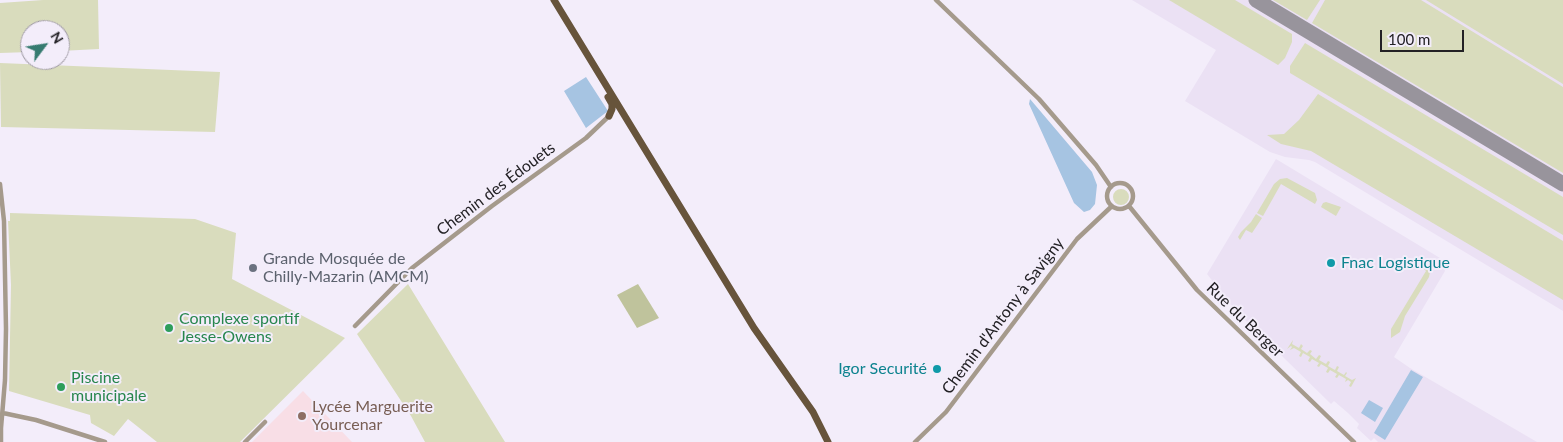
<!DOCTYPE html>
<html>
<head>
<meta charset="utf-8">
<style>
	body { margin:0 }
	#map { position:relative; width:1563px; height:442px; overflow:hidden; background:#f3edfa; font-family:Lato,sans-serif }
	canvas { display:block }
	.north { position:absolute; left:20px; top:20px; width:50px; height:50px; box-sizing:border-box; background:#f3edfa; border:1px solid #a09ba5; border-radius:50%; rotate:59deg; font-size:14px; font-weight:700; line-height:20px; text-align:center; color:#232125 }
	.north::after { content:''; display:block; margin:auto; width:18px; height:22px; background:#367b70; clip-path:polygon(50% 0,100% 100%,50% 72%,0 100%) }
	.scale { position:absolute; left:1380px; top:30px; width:84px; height:22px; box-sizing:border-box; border:2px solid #232125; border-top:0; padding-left:6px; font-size:15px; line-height:18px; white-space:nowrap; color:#232125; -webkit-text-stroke:4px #f3edfa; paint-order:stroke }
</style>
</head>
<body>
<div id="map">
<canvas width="1563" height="442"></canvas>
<div class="north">N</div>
<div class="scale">100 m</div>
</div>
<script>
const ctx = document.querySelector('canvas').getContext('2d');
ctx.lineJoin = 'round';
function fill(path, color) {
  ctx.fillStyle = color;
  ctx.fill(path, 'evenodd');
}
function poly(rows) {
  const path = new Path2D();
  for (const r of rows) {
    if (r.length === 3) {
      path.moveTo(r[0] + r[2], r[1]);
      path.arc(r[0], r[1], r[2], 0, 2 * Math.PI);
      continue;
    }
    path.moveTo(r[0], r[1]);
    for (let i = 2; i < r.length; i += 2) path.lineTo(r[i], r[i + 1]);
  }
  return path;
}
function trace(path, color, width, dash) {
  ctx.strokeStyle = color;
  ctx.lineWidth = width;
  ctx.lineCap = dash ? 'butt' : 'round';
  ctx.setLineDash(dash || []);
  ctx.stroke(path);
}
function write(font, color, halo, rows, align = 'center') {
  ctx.font = font + ' Lato,sans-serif';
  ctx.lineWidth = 4;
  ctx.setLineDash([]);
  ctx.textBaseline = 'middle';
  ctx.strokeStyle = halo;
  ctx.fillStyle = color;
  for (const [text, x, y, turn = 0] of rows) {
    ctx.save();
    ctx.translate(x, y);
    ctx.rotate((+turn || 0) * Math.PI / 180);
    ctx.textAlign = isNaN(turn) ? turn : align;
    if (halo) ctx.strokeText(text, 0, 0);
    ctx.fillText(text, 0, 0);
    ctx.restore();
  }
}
fill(poly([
	[1132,0,1563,0,1563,311,1315,162,1309,160,1285,157,1270,152,1185,101,1216,50],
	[1276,159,1440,258,1445,271,1394,357,1410,368,1537,442,1378,442,1374,438,1371,441,1357,428,1359,424,1348,413,1334,401,1331,404,1236,311,1207,274]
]), '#ebe1f4');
fill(poly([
	[303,391,352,442,252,442]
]), '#f8dee6');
fill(poly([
	[43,0,98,0,99,49,60,51,60,30,30,30,30,52,0,53,0,3],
	[1169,0,1235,0,1292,34,1292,42,1285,58,1278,65],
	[1273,0,1320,0,1307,20],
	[1325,0,1421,0,1563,87,1563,173,1312,23],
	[1426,0,1563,0,1563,84],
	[1305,43,1563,197,1563,235,1290,73,1290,66],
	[0,63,220,72,215,132,1,127],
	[1318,94,1563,241,1563,300,1311,151,1281,144,1267,135,1284,134,1299,120],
	[1287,178,1315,193,1317,200,1315,204,1281,184,1263,216,1257,213,1274,184,1280,179],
	[1121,197,8],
	[1326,202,1341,207,1336,216,1321,207,1323,203],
	[10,213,195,219,236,233,232,279,345,338,240,442,157,442,128,419,114,436,91,423,90,415,9,391,11,285,8,221,10,221],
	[1256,214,1262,218,1252,233,1246,230,1240,240,1238,237,1241,232,1251,222],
	[1427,265,1430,272,1429,277,1405,316,1400,332,1391,338,1391,329,1426,271,1424,269],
	[408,284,505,442,425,442,411,416,357,334],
	[1293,340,1292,344,1299,348,1301,344,1303,346,1301,349,1307,353,1310,350,1312,351,1310,354,1316,359,1319,355,1321,356,1319,360,1326,364,1328,361,1330,362,1328,366,1335,370,1337,366,1339,367,1337,371,1344,375,1346,372,1347,373,1345,376,1352,380,1356,378,1351,387,1349,386,1351,382,1348,380,1345,382,1346,379,1339,375,1337,378,1335,377,1337,374,1330,370,1328,373,1326,372,1328,368,1321,364,1319,367,1317,366,1319,363,1312,359,1310,362,1308,361,1310,357,1303,353,1301,357,1299,356,1301,352,1294,348,1290,350,1292,347,1291,346,1287,349]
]), '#d9dcbd');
fill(poly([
	[638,284,659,318,637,328,617,295]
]), '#bfc39c');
fill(poly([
	[586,77,608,111,586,128,564,91],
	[1030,99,1092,172,1097,185,1095,204,1090,210,1084,212,1074,203,1029,104],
	[1411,370,1423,377,1385,440,1374,433],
	[1369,400,1383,408,1375,422,1361,413]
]), '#a6c4e2');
trace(poly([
	[1256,0,1563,184]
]), '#98949c', 15);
trace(poly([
	[936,0,1039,99,1096,165,1111,187],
	[1120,196,13],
	[0,184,4,221,6,329,5,380,1,428,1,442],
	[1129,206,1197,290,1354,442],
	[355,326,412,268,492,206,586,138,609,116],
	[3,413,36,420,105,442],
	[245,442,265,422],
	[915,442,946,412,1077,239,1112,206]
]), '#a59a8c', 4.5);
trace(poly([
	[554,0,754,328,813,412,828,442],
	[608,97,612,104,612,109,609,116]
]), '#67543b', 7);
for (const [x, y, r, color] of [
	[1331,263,5,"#0f9aa8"],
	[253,268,5,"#6b7280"],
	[169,328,5,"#2e9e5b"],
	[937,369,5,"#0f9aa8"],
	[61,387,5,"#2e9e5b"],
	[302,416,5,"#8d6e63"]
]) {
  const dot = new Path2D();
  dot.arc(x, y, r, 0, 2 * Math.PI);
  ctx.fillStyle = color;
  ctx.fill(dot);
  trace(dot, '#f3edfa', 2);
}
write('16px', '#232125', '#f3edfa', [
	["Chemin des Édouets",496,189,-37],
	["Chemin d'Antony à Savigny",1003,316,-53],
	["Rue du Berger",1245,320,44]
]);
write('16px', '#5b616d', '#f3edfa', [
	["Grande Mosquée de",263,259],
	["Chilly-Mazarin (AMCM)",263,277]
], 'left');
write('16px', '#0d838f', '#f3edfa', [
	["Fnac Logistique",1341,263],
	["Igor Securité",927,369,"right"]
], 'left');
write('16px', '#27864d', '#f3edfa', [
	["Complexe sportif",179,319],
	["Jesse-Owens",179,337],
	["Piscine",71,378],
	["municipale",71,396]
], 'left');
write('16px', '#785e54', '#f3edfa', [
	["Lycée Marguerite",312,407],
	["Yourcenar",312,425]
], 'left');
</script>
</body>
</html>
